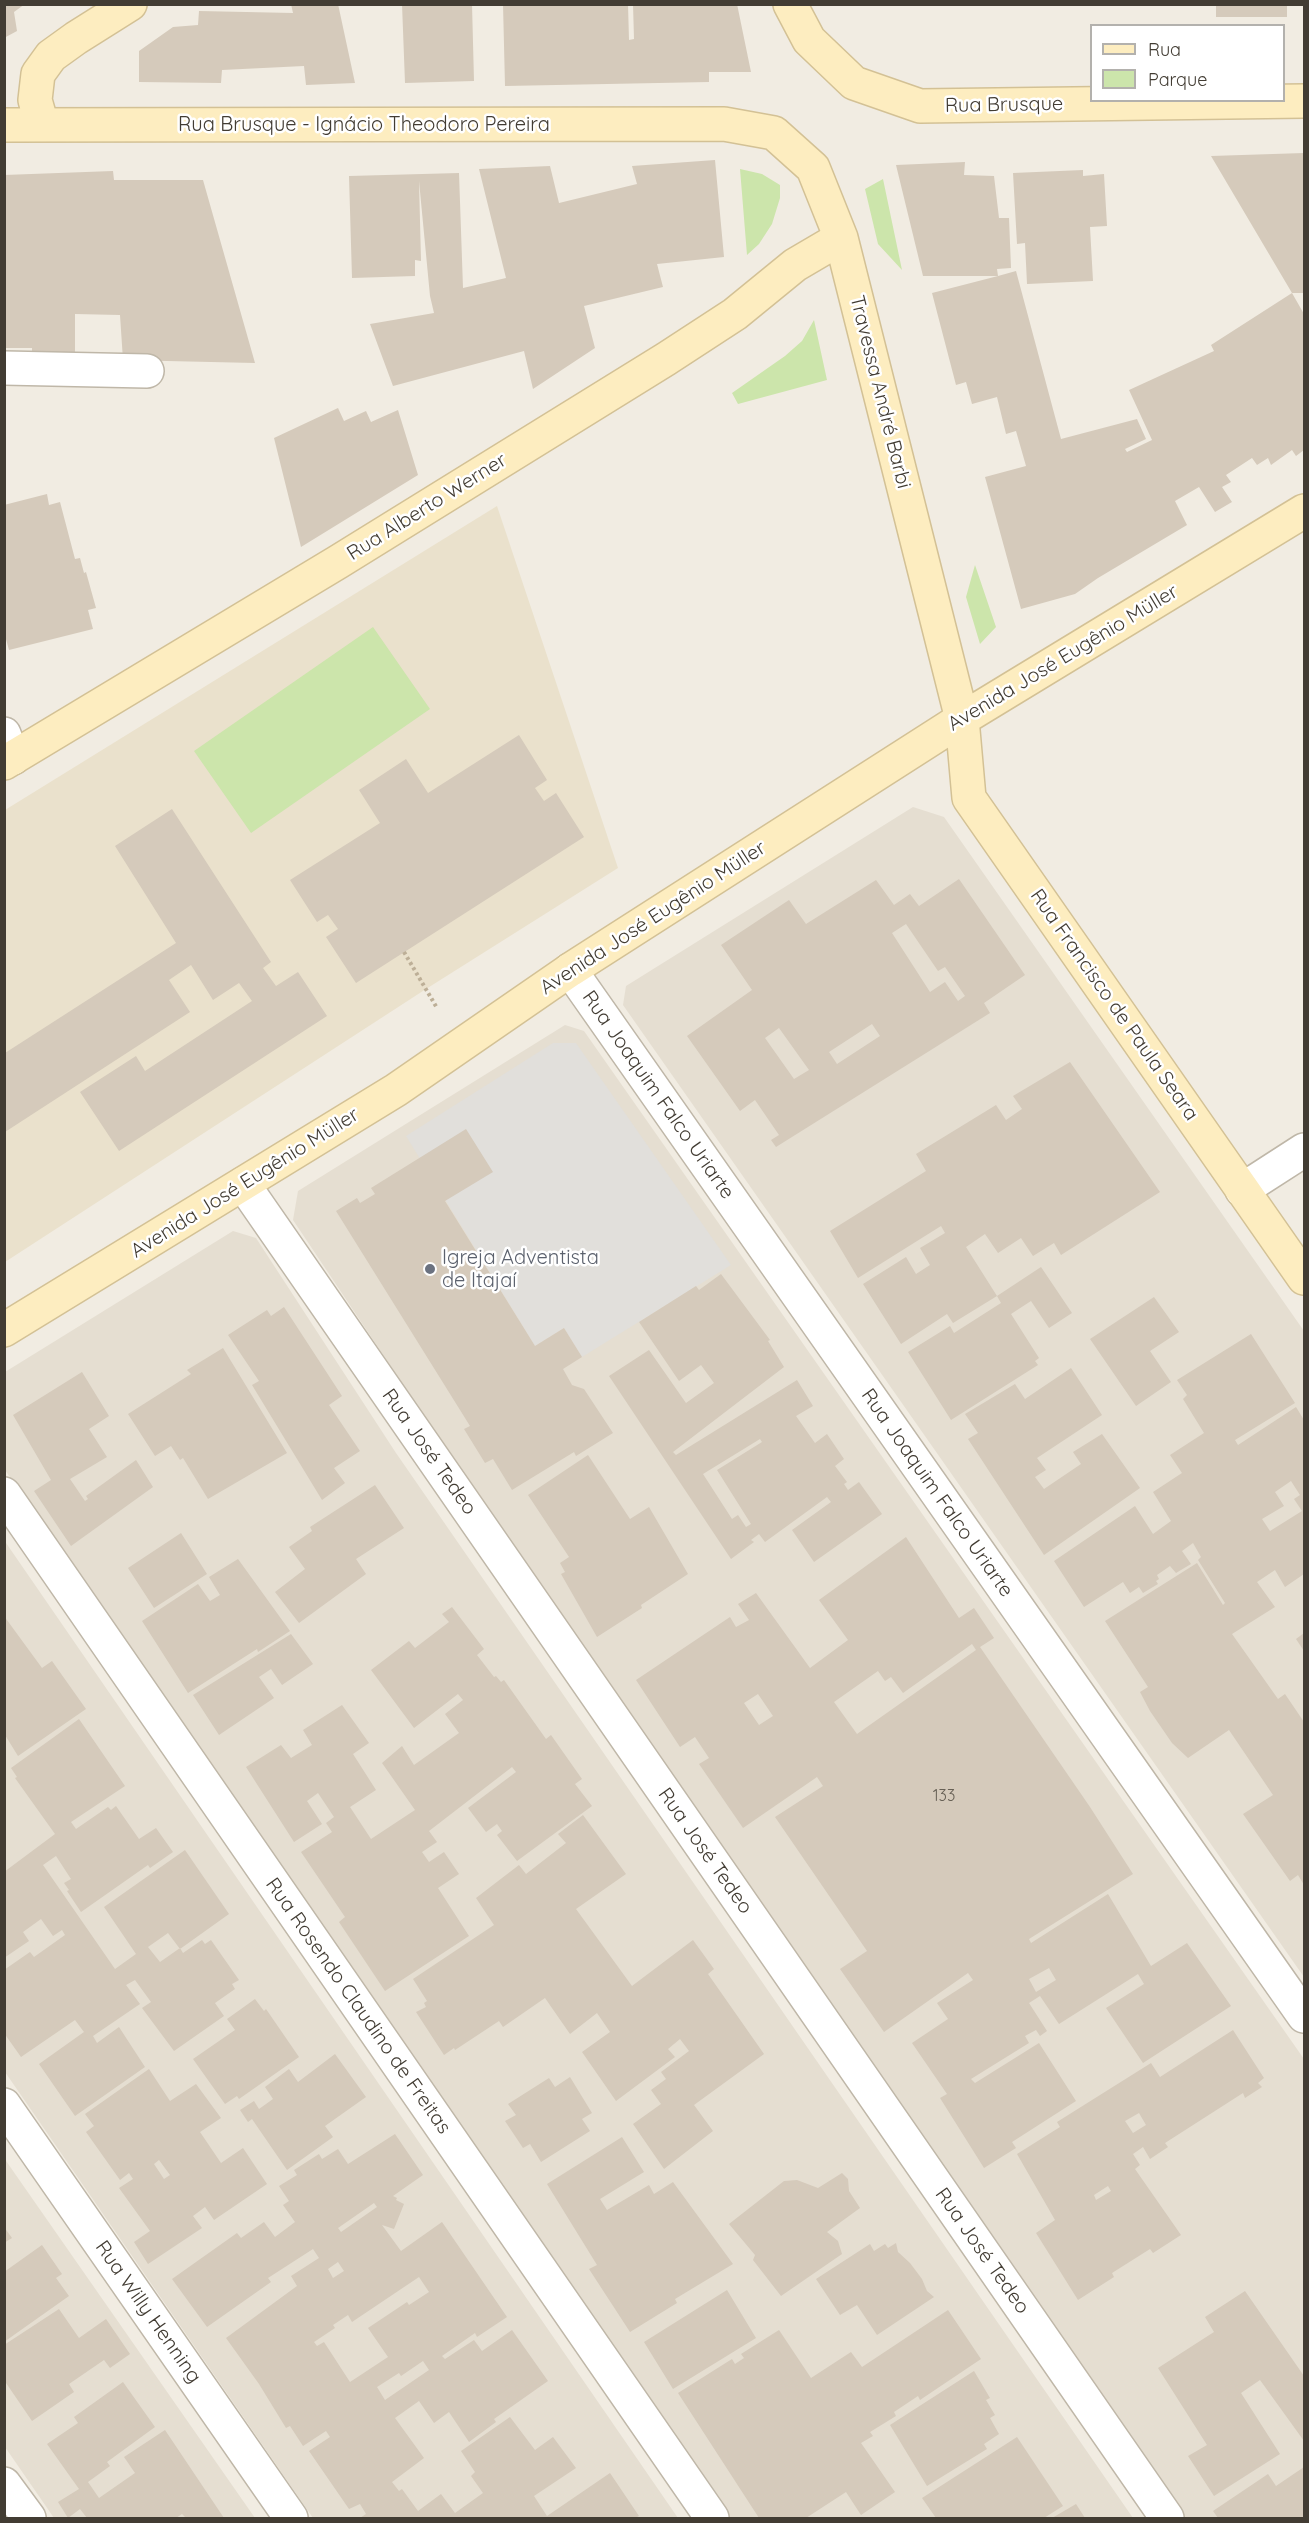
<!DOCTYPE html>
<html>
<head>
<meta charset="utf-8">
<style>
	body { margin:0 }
	#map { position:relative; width:1309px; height:2523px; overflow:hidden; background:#f1ece2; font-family:Quicksand,sans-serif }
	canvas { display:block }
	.frame { position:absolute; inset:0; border:6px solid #423c33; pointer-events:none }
	.legend { position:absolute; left:1090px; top:24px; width:195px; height:78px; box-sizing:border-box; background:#fff; border:2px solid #b3b1ad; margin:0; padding:8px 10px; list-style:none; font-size:18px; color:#423c33 }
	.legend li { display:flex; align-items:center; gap:12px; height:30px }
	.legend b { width:30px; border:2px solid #b3b1ad }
</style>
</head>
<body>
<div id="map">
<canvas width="1309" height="2523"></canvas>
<div class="frame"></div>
<ul class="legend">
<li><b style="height:8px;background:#fdedc0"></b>Rua</li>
<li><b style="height:16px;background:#cce5ab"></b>Parque</li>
</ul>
</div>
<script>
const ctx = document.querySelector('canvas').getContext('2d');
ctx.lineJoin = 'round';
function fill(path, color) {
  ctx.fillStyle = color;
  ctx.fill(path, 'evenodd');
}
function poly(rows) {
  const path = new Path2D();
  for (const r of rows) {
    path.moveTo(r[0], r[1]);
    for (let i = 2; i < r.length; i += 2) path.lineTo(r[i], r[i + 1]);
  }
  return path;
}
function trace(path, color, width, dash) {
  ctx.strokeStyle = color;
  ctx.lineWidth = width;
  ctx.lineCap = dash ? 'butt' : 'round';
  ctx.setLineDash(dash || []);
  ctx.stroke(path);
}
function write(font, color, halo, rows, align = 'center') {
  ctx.font = font + ' Quicksand,sans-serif';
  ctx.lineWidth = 5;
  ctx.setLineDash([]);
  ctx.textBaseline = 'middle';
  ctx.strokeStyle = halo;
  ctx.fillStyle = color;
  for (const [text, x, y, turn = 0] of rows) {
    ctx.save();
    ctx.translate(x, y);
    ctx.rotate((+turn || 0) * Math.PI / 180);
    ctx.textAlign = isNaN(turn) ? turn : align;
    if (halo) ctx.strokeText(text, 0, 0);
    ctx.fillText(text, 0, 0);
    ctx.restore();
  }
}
fill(poly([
	[913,807,944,817,1304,1331,1304,1977,623,1005,626,986],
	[565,1025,584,1031,1304,2059,1304,2518,1181,2518,569,1633,293,1220,298,1191],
	[233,1231,256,1238,396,1453,1133,2518,728,2518,5,1470,5,1372],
	[4,1540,678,2518,313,2518,5,2072],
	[4,2158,255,2518,54,2518,5,2447]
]), '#e5ded1');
fill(poly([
	[497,506,618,868,426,989,5,1262,5,810]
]), '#eae1cc');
fill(poly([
	[740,169,762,174,780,185,780,198,772,224,759,244,747,255],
	[883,179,902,270,878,244,865,189],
	[814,320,827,380,738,404,732,393,785,356,802,341],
	[975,565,996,627,980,644,966,597],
	[373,627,430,709,251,833,194,751]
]), '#cce5ab');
fill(poly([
	[553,1043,576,1043,731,1265,582,1357,564,1328,535,1346,406,1136]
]), '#e1dfdb');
fill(poly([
	[4,4,25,4,14,12,17,31,4,38],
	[291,4,338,4,355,83,306,85,304,66,222,70,221,83,139,82,139,51,173,27,198,25,199,11,293,13],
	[402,4,472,4,474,81,405,83],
	[503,4,628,4,629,40,634,39,633,4,737,4,751,72,709,72,709,82,505,86],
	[1216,4,1287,4,1287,17,1216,17],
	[1304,153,1304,293,1292,293,1304,314,1304,450,1296,456,1292,450,1271,465,1268,458,1257,465,1252,458,1226,475,1231,482,1222,487,1232,502,1215,512,1199,487,1175,501,1187,525,1098,578,1075,594,1021,609,985,477,1026,466,1016,431,1006,434,997,397,972,404,966,382,956,385,932,293,998,276,923,276,896,165,965,162,964,175,994,176,999,218,1009,218,1011,268,997,269,998,276,1016,271,1061,439,1137,419,1146,439,1125,449,1127,452,1152,440,1129,390,1214,351,1211,345,1292,293,1211,156],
	[715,160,724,257,657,264,663,287,584,306,595,348,533,389,524,351,393,386,370,324,434,313,430,296,419,181,421,261,415,260,415,276,352,278,349,176,459,173,463,288,506,278,479,169,550,166,559,203,637,184,632,166],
	[1083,170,1083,176,1104,174,1107,226,1090,227,1093,281,1027,284,1025,243,1017,244,1013,173],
	[113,171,114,180,203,180,255,363,123,360,120,315,75,314,75,359,32,358,32,348,4,348,4,175],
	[338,408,344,421,366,411,371,422,398,410,418,475,301,547,274,438],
	[47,494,49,505,60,502,75,559,80,558,84,573,86,572,96,608,88,610,93,629,9,650,4,632,4,505],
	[519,735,547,780,535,788,544,801,556,793,584,837,356,983,326,937,338,929,328,915,317,922,290,880,380,823,359,790,406,759,428,793],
	[172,809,271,962,263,968,276,986,298,972,327,1016,119,1151,80,1092,136,1056,145,1071,252,1001,239,983,213,1000,191,965,169,980,190,1012,5,1132,5,1053,176,943,115,846],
	[959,879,1025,975,984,1003,990,1013,776,1147,771,1140,779,1135,755,1100,740,1111,687,1036,752,990,721,945,789,900,806,924,876,880,894,905,910,894,919,906],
	[906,924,938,971,945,967,965,996,958,1001,945,982,930,992,892,933],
	[872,1024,880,1036,837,1064,829,1052],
	[779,1028,809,1070,794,1079,765,1038],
	[1070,1062,1160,1192,1061,1255,1054,1243,1033,1256,1021,1238,998,1253,985,1234,966,1247,997,1296,953,1323,947,1314,901,1344,863,1284,906,1257,916,1274,930,1265,920,1248,945,1233,941,1226,858,1278,830,1231,926,1171,916,1154,996,1105,1006,1120,1022,1109,1013,1096],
	[466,1129,493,1172,445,1201,535,1346,564,1328,582,1357,563,1369,572,1385,584,1389,613,1433,576,1456,574,1452,512,1490,493,1459,485,1463,464,1429,470,1426,336,1211,357,1198,360,1203,375,1194,371,1188],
	[1041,1267,1072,1313,1049,1328,1031,1301,1011,1314,1039,1358,1035,1361,1038,1365,951,1420,908,1352,950,1326,954,1333,1001,1303,997,1296],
	[721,1274,770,1340,768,1341,784,1367,673,1452,676,1455,797,1380,813,1406,796,1416,815,1443,827,1434,844,1459,835,1466,847,1482,844,1484,848,1490,859,1482,882,1514,814,1562,792,1530,831,1502,827,1497,765,1542,759,1534,751,1540,754,1542,731,1559,609,1376,649,1350,686,1403,714,1383,701,1365,679,1381,639,1322,696,1286,699,1290],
	[760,1439,762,1442,717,1470,751,1524,746,1527,738,1515,732,1519,703,1474],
	[1154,1297,1179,1332,1150,1351,1171,1382,1136,1406,1090,1339],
	[284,1307,342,1396,329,1405,360,1451,334,1468,345,1483,322,1500,252,1385,259,1381,228,1335,267,1310,271,1316],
	[1251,1334,1295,1403,1235,1440,1238,1445,1296,1407,1304,1420,1304,1574,1285,1587,1275,1570,1257,1582,1275,1607,1232,1634,1278,1699,1285,1694,1304,1722,1304,1885,1298,1875,1290,1881,1243,1814,1273,1795,1229,1730,1188,1758,1172,1743,1150,1711,1140,1692,1148,1687,1105,1621,1197,1563,1223,1605,1225,1603,1198,1560,1201,1557,1193,1543,1182,1551,1191,1564,1176,1573,1170,1566,1157,1575,1159,1579,1156,1581,1158,1584,1143,1593,1139,1587,1130,1593,1123,1582,1084,1607,1054,1561,1135,1506,1153,1534,1171,1521,1153,1492,1182,1473,1170,1455,1204,1433,1183,1399,1187,1395,1177,1380],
	[1291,1481,1300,1495,1294,1499,1302,1511,1270,1531,1262,1519,1284,1506,1275,1492],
	[223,1348,287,1453,208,1499,183,1458,180,1460,171,1446,155,1456,128,1414,191,1374,187,1370],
	[1071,1368,1102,1415,1037,1458,1046,1470,1035,1477,1044,1489,1081,1464,1073,1452,1102,1434,1140,1488,1044,1555,968,1439,978,1433,965,1414,1015,1384,1025,1399],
	[82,1372,109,1416,89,1429,107,1457,70,1479,85,1501,88,1499,86,1496,136,1460,153,1487,71,1546,34,1491,51,1480,13,1415],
	[588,1455,630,1519,649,1507,688,1574,641,1605,642,1608,597,1637,561,1574,565,1572,560,1563,569,1557,528,1495],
	[375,1485,404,1528,356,1559,366,1574,299,1623,275,1592,305,1569,289,1547,312,1531,310,1527],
	[181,1533,207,1574,154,1608,128,1568],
	[906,1537,959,1618,974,1608,994,1638,980,1647,1090,1807,1133,1874,1029,1939,1031,1943,1108,1894,1151,1966,1187,1943,1231,2006,1143,2063,1106,2008,1144,1984,1138,1974,1059,2024,1040,1996,1029,2003,1047,2031,1040,2036,1036,2030,1025,2036,1029,2043,971,2079,975,2083,1039,2043,1076,2101,1012,2142,1016,2148,984,2168,940,2098,947,2094,912,2043,948,2019,937,2003,973,1980,968,1973,884,2032,840,1969,867,1951,775,1817,823,1786,817,1777,743,1828,699,1764,709,1758,695,1737,680,1747,636,1680,730,1617,736,1627,749,1620,738,1604,756,1593,810,1668,848,1640,819,1600],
	[972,1644,976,1650,857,1734,834,1702,878,1671,885,1681,891,1677,903,1693],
	[758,1694,773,1716,759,1725,744,1703],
	[1049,1968,1056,1980,1036,1992,1029,1979],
	[238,1559,290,1631,258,1652,257,1649,188,1693,142,1621,198,1584,210,1601,220,1595,209,1577],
	[452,1607,484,1649,477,1655,494,1677,496,1676,501,1682,504,1680,546,1739,551,1735,582,1779,575,1784,592,1806,517,1861,497,1835,502,1831,497,1824,486,1832,468,1808,516,1772,512,1767,429,1831,437,1842,422,1852,429,1862,444,1852,459,1874,438,1888,469,1936,385,1991,339,1922,345,1917,301,1852,332,1832,326,1823,334,1817,318,1793,307,1801,322,1824,294,1842,246,1767,281,1745,291,1758,312,1745,303,1730,342,1705,369,1743,353,1754,376,1790,350,1807,371,1839,415,1810,382,1763,402,1746,414,1765,459,1733,445,1714,463,1700,458,1694,414,1728,371,1670,409,1641,415,1648,449,1622,442,1614],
	[4,1616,42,1668,52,1661,86,1709,18,1756,5,1735],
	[1304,1633,1304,1651,1296,1639],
	[291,1634,313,1664,282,1685,271,1669,259,1677,274,1698,219,1735,193,1695],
	[79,1719,125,1786,71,1822,76,1829,108,1807,111,1810,116,1806,139,1839,156,1828,173,1852,150,1868,148,1865,81,1912,67,1891,69,1890,64,1883,71,1879,56,1856,43,1865,115,1969,136,1954,104,1907,185,1850,229,1914,180,1949,168,1933,148,1947,160,1962,180,1948,183,1953,202,1940,205,1944,211,1940,239,1980,232,1984,235,1989,215,2003,224,2016,174,2051,142,2008,151,2002,135,1980,126,1985,140,2004,93,2036,97,2043,119,2027,145,2067,75,2116,39,2064,84,2032,75,2020,21,2057,4,2033,4,1970,30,1952,34,1957,65,1935,62,1930,53,1936,41,1919,23,1932,29,1941,4,1958,4,1872,55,1834,15,1778,17,1777,11,1768],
	[583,1815,626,1874,576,1909,632,1986,693,1940,714,1969,708,1974,764,2054,694,2105,713,2131,664,2169,633,2124,661,2104,651,2090,666,2079,661,2072,689,2051,680,2039,668,2049,675,2057,616,2101,582,2052,610,2032,597,2013,570,2034,545,1998,503,2027,499,2021,455,2050,454,2048,444,2055,416,2012,426,2007,424,2003,427,2001,413,1979,494,1925,476,1898,519,1865,526,1874,566,1843,558,1834],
	[255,1999,264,2011,266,2009,299,2057,239,2099,237,2096,225,2104,193,2059,235,2030,227,2019],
	[1233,2030,1264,2078,1258,2083,1262,2087,1245,2098,1243,2093,1165,2143,1168,2147,1150,2159,1143,2147,1133,2154,1140,2165,1135,2169,1181,2235,1153,2253,1150,2249,1112,2273,1114,2277,1078,2300,1036,2233,1055,2220,1017,2154,1060,2127,1057,2122,1151,2063,1160,2077],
	[1139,2113,1146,2125,1133,2133,1125,2121],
	[1108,2186,1111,2191,1096,2200,1094,2195],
	[335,2054,366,2097,325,2126,333,2137,287,2170,252,2119,248,2122,240,2110,254,2101,259,2109,273,2099,265,2087,289,2069,298,2082],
	[149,2069,170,2101,196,2084,221,2118,200,2132,221,2163,243,2148,267,2184,214,2220,205,2207,193,2216,202,2228,148,2264,134,2242,150,2231,119,2188,133,2179,129,2173,120,2180,86,2132,94,2126,85,2114],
	[159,2160,170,2175,164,2179,154,2164],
	[570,2077,592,2113,582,2119,590,2131,541,2162,530,2144,523,2148,505,2121,516,2115,508,2104,549,2078,555,2087],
	[395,2134,423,2175,393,2196,397,2198,396,2200,404,2204,394,2229,382,2225,401,2251,442,2222,507,2317,477,2337,475,2333,442,2356,445,2359,474,2340,482,2351,512,2330,548,2381,494,2419,496,2422,469,2442,449,2412,434,2423,419,2401,395,2418,424,2458,392,2482,399,2491,402,2489,418,2511,441,2494,455,2513,483,2493,471,2476,475,2472,461,2451,510,2417,535,2450,553,2437,576,2468,534,2496,547,2516,610,2473,639,2516,635,2518,360,2518,366,2514,360,2504,349,2509,309,2451,330,2437,326,2431,303,2446,290,2426,286,2428,259,2384,226,2338,297,2286,291,2276,319,2258,313,2249,268,2278,271,2282,207,2327,172,2279,237,2233,241,2238,264,2222,275,2237,295,2222,283,2205,289,2201,279,2186,297,2175,294,2170,319,2154,322,2159,338,2149,348,2164],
	[374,2203,377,2207,341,2232,338,2228],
	[338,2262,344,2271,333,2278,328,2269],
	[419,2277,429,2292,409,2305,407,2302,368,2328,388,2357,350,2382,324,2342,317,2346,314,2342,335,2328,333,2325,348,2315,352,2322],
	[423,2361,429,2370,385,2400,377,2387,399,2373,401,2376],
	[622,2137,644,2172,600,2199,607,2210,649,2185,654,2194,673,2182,733,2264,675,2299,677,2303,630,2332,589,2269,597,2265,547,2184],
	[842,2173,848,2179,849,2191,860,2208,827,2232,838,2241,842,2254,781,2296,753,2260,755,2255,729,2224,784,2181,797,2180,818,2188],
	[4,2227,12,2238,4,2243],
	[896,2243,898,2252,910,2263,922,2279,927,2291,934,2297,877,2335,857,2305,840,2315,816,2279,870,2244,874,2251,885,2244,888,2248],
	[42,2245,62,2274,56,2278,69,2296,4,2342,4,2272],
	[727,2290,756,2338,673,2389,644,2342],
	[1245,2291,1304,2376,1304,2441,1260,2380,1241,2393,1280,2454,1214,2496,1188,2456,1207,2445,1158,2368,1214,2332,1205,2317],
	[59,2309,79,2338,106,2319,130,2354,110,2368,104,2360,69,2384,74,2392,32,2421,4,2380,4,2345],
	[948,2310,981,2359,920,2400,918,2396,894,2412,896,2416,870,2432,873,2436,861,2443,895,2492,861,2515,846,2492,806,2518,759,2518,678,2393,732,2359,735,2364,744,2358,741,2354,779,2330,811,2378,851,2352,862,2367],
	[974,2371,990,2398,986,2400,995,2415,990,2418,999,2434,984,2444,987,2449,927,2486,890,2425],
	[123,2382,155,2427,107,2462,110,2466,88,2482,99,2498,135,2473,124,2457,165,2430,224,2518,186,2518,182,2514,176,2518,87,2518,80,2509,68,2518,58,2502,79,2489,47,2444,78,2423,74,2417],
	[1017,2437,1063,2506,1044,2518,936,2518,922,2498],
	[1304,2467,1304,2518,1218,2518,1213,2511,1268,2474,1276,2486],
	[1076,2504,1085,2518,1052,2518]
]), '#d5cabb');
const street = poly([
	[4,368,147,371],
	[4,734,13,758],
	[570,970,1304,2016],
	[243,1184,1167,2518],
	[1242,1190,1304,1150],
	[4,1494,712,2518],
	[4,2105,291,2518],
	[4,2484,29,2518]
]);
const secondary = poly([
	[790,4,809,40,854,83,920,106,1304,101],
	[4,125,724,124,774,133,813,168,841,238,962,719,969,798,1304,1278],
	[42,125,35,100,38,74,51,56,76,38,130,4],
	[4,763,338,562,666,359,735,314,795,265,841,238],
	[4,1330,396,1090,570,970,962,719,1304,511]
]);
trace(street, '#bfb7a8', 36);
trace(secondary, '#d3c195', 36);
trace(poly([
	[404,952,437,1008]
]), '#bdaf97', 4, [3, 3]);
trace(street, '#fff', 33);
trace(secondary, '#fdedc0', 33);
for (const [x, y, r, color] of [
	[430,1269,6,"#6b7280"]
]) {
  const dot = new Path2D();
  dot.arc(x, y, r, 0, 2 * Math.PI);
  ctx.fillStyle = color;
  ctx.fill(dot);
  trace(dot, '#fff', 2);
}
write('16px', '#676055', null, [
	["133",944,1796]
]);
write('20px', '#423c33', '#fff', [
	["Rua Brusque",1004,105,-1],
	["Rua Brusque - Ignácio Theodoro Pereira",364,125],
	["Travessa André Barbi",880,392,76],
	["Rua Alberto Werner",427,507,-32],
	["Avenida José Eugênio Müller",1063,658,-31],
	["Avenida José Eugênio Müller",653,918,-33],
	["Rua Francisco de Paula Seara",1114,1005,55],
	["Rua Joaquim Falco Uriarte",658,1095,55],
	["Avenida José Eugênio Müller",245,1183,-32],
	["Rua José Tedeo",429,1452,55],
	["Rua Joaquim Falco Uriarte",937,1493,55],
	["Rua José Tedeo",705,1851,55],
	["Rua Rosendo Claudino de Freitas",358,2006,55],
	["Rua José Tedeo",982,2251,55],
	["Rua Willy Henning",148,2312,55]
]);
write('20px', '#5b616d', '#fff', [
	["Igreja Adventista",442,1258],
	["de Itajaí",442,1281]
], 'left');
</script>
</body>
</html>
